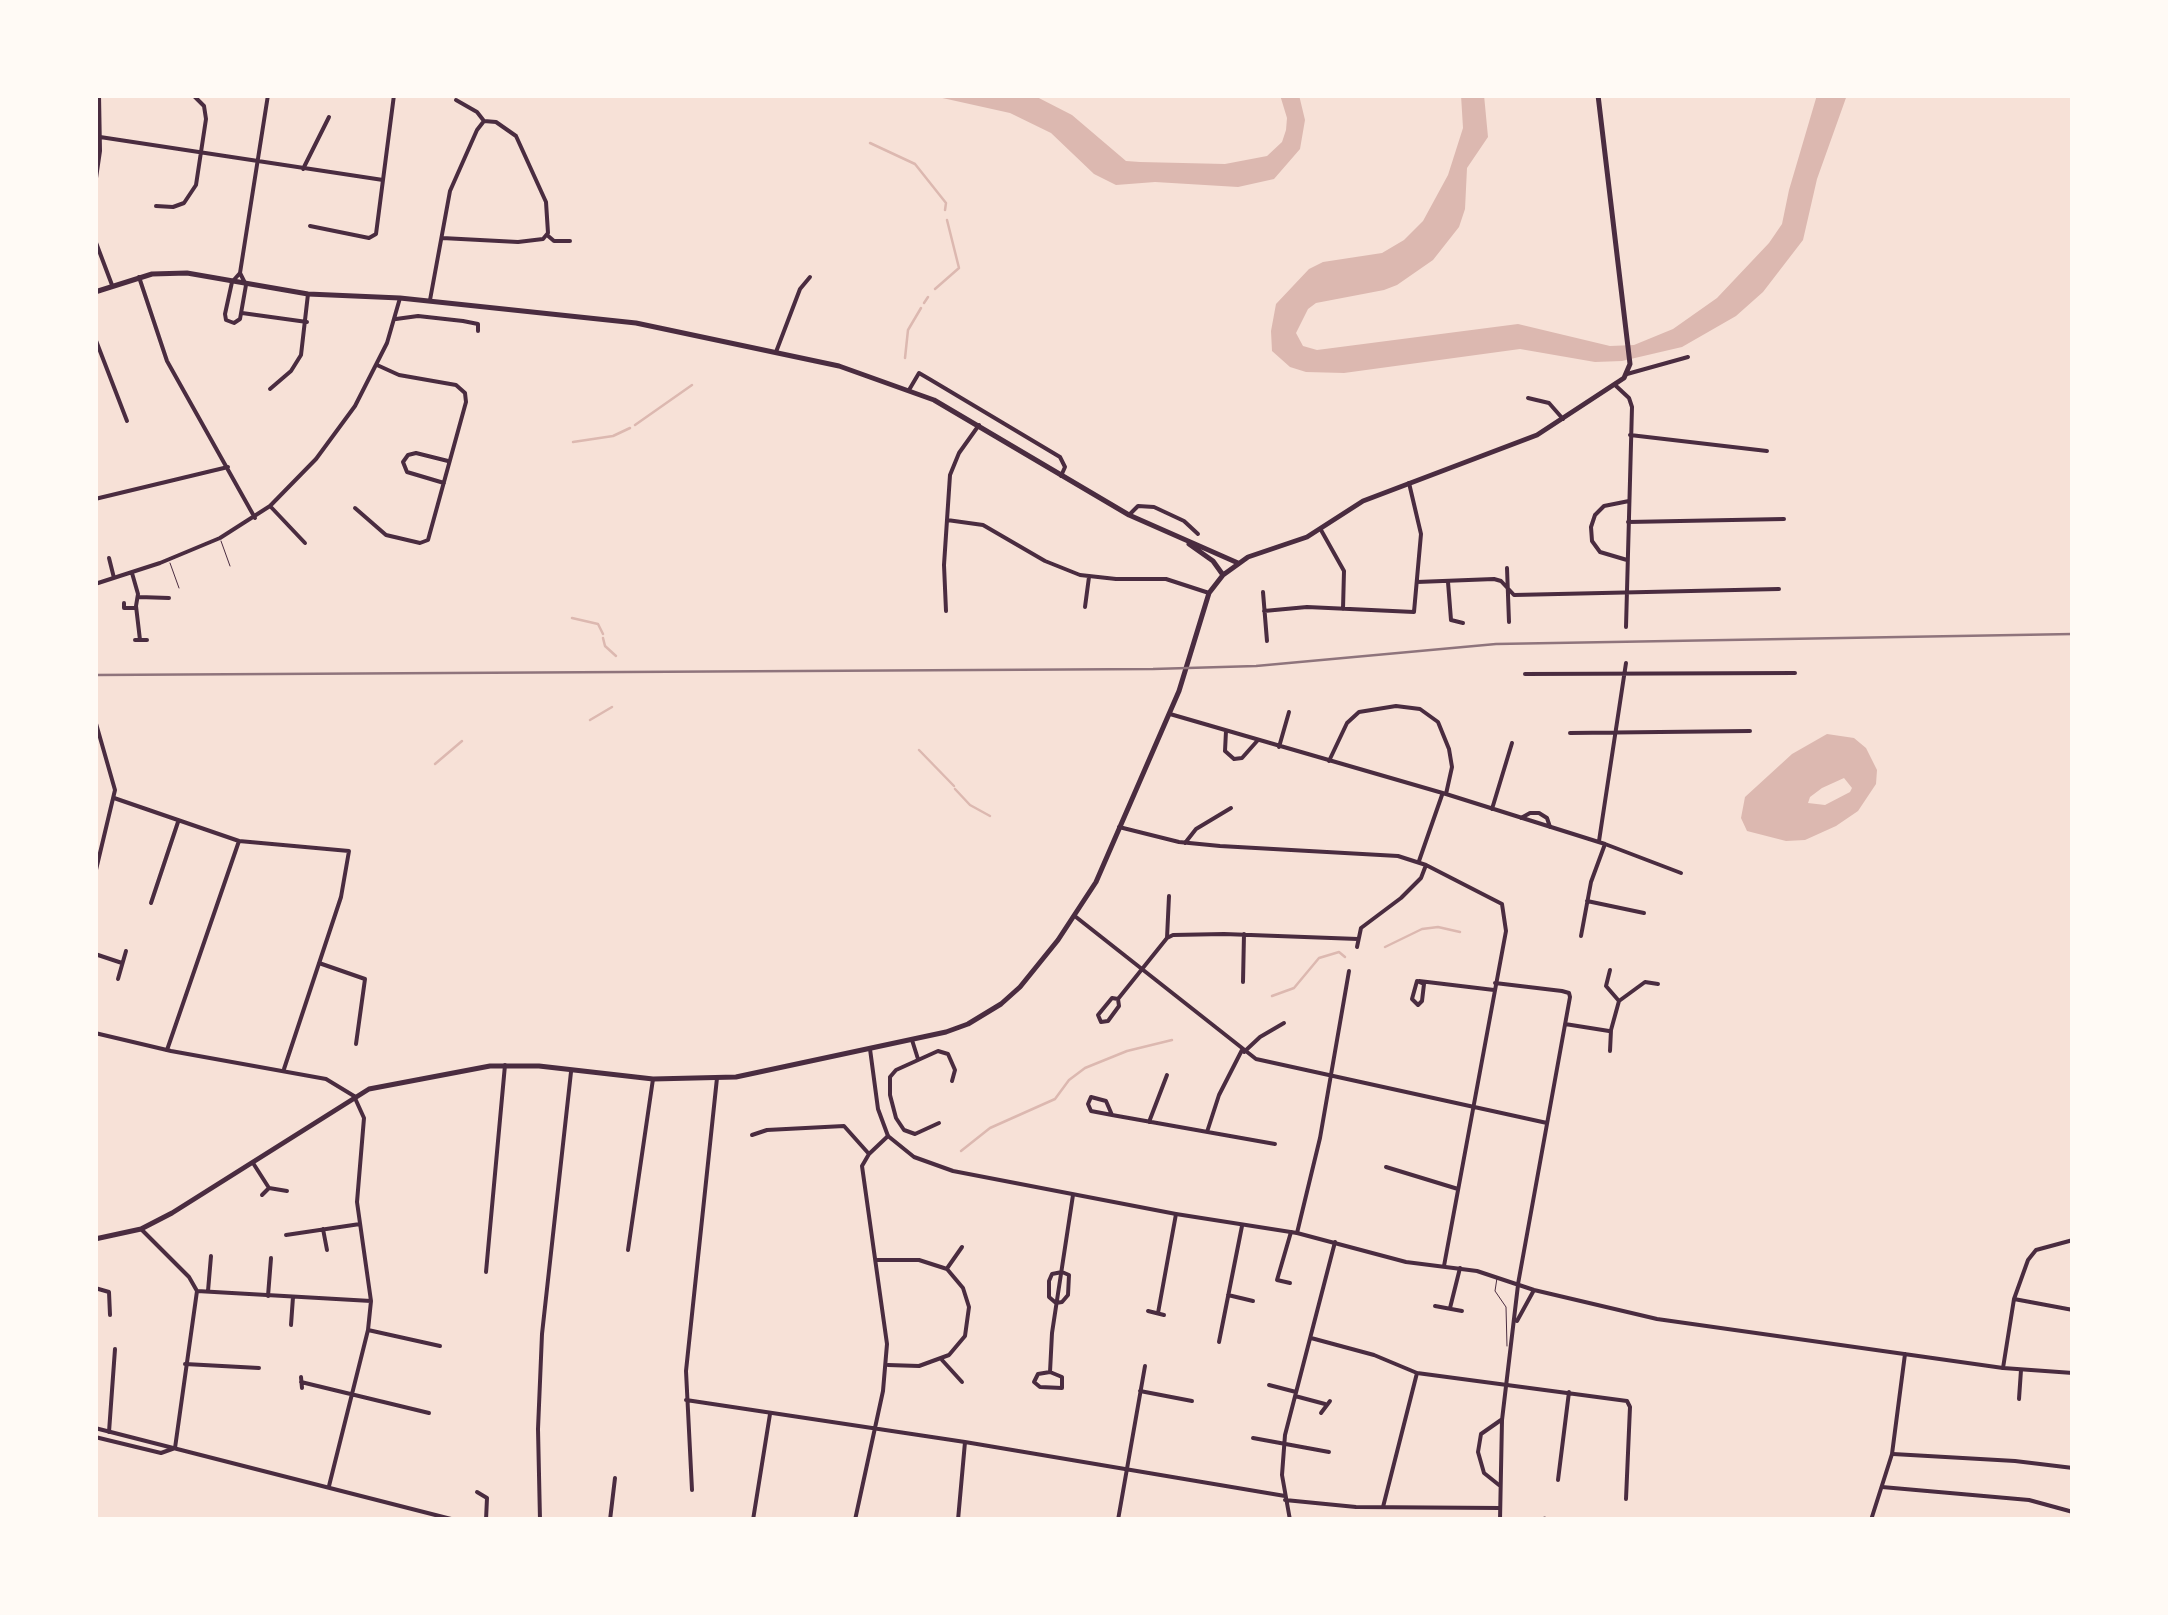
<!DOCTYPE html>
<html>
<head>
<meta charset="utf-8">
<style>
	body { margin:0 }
	#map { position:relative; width:2168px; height:1615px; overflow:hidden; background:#f7e1d7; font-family:Rubik,sans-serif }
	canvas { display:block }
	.frame { position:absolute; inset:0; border:98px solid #fffaf5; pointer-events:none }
</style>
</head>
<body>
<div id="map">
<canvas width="2168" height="1615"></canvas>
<div class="frame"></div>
</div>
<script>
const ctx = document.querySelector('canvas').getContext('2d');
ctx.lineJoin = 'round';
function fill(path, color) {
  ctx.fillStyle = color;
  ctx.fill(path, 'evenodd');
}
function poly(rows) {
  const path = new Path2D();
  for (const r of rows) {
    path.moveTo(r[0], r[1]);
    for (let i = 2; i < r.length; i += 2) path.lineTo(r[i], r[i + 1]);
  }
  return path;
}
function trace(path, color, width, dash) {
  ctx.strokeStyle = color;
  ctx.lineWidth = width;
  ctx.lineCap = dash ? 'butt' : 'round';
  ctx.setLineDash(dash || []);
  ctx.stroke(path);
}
fill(poly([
	[929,95,1033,95,1072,115,1126,161,1140,162,1225,164,1267,156,1282,142,1286,130,1287,118,1280,95,1299,95,1305,120,1300,149,1274,179,1238,187,1155,182,1116,185,1094,174,1051,133,1010,113],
	[1461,95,1484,95,1488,137,1467,168,1465,209,1459,227,1433,260,1397,285,1384,290,1316,303,1308,309,1296,333,1303,346,1317,350,1518,324,1610,346,1634,345,1673,329,1717,298,1769,243,1782,224,1789,190,1817,95,1847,95,1817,179,1803,240,1763,292,1736,316,1682,347,1622,361,1595,362,1520,349,1344,373,1306,372,1290,367,1272,351,1271,331,1276,304,1309,269,1323,262,1382,253,1404,240,1423,221,1448,175,1463,128],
	[1827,734,1854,738,1866,748,1877,770,1876,784,1858,811,1836,826,1805,840,1786,841,1747,831,1741,818,1745,797,1792,754],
	[1844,778,1852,788,1850,792,1825,805,1808,803,1810,797,1822,788]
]), '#dcb8b0');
trace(poly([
	[870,143,915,164,946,203,945,210],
	[935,289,959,268,947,220],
	[924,303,928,297],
	[905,358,908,330,921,308],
	[635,425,692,385],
	[573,442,613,436,630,428],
	[572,618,598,624,603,634],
	[603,638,605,646,616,656],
	[590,720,612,707],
	[919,750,954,786],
	[435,764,462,741],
	[955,789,970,805,990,816],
	[1385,947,1422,929,1438,927,1460,932],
	[1272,996,1294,988,1319,958,1339,952,1345,957],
	[961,1151,990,1128,1055,1099,1069,1080,1085,1068,1127,1051,1172,1040]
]), '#dcb8b0', 2.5);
trace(poly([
	[221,541,230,566],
	[170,563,179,588],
	[1497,1278,1495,1291,1506,1307,1507,1346],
	[1532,1520,1545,1517]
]), '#4a2c40', 1);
trace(poly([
	[100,137,383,180],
	[303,169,329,117],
	[95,185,100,151,99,95],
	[156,206,173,207,184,203,196,185,206,119,204,106,193,95],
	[310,226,369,238,376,234,394,95],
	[547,235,554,241,570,241],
	[442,238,518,242,543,239,548,233,546,202,516,136,496,122,484,121,477,112,456,100],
	[95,240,112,285],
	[240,273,246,285,240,319,234,323,226,320,225,314,232,282,240,273,268,95],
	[139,277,167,361,255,518],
	[430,300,450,191,477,130,484,121],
	[242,313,307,322],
	[396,319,418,316,463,321,478,324,478,331],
	[95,338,127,421],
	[776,352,800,289,810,277],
	[1627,374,1688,357],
	[1615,385,1629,398,1632,407,1626,627],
	[270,389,291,371,301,355,308,294],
	[909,390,919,373,931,380,1060,457,1065,467,1061,476],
	[1528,398,1549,403,1563,419],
	[1630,435,1767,451],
	[444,483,407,472,403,462,408,455,416,453,448,461],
	[95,499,228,467],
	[270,506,305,543],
	[355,508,386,535,420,543,428,540,466,402,465,393,456,385,399,375,377,365],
	[1129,515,1138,506,1154,507,1184,521,1198,534],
	[947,520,983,525,1045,561,1080,575,1116,579,1166,579,1209,593],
	[1628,522,1784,519],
	[1321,530,1344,571,1343,609],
	[109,558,114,578],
	[1627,560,1600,552,1592,541,1591,527,1595,515,1604,506,1629,501],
	[1507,568,1509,622],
	[132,573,138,594,136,606,140,640],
	[1417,582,1494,579,1501,581,1514,595,1779,589],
	[1448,582,1451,620,1463,623],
	[95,584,160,563,220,538,270,506,316,459,355,406,387,343,400,298],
	[1263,592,1267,641],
	[139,597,169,598],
	[124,603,124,608,136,608],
	[1085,607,1089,577],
	[946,611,944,565,950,475,959,453,979,425],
	[1264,611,1307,607,1414,612,1421,534,1409,483],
	[135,640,147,640],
	[1525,674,1795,673],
	[1170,714,1446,794,1605,844,1681,873],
	[1226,731,1225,751,1234,759,1242,758,1258,740],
	[1570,733,1750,731],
	[1279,747,1289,712],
	[1329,761,1347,723,1359,712,1396,706,1420,709,1438,722,1449,749,1452,767,1446,794],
	[114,798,239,841,167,1050],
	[1492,809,1512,743],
	[1521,818,1530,813,1539,813,1547,818,1550,827],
	[1119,827,1179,842,1220,846,1398,856,1426,865,1502,904,1506,931,1444,1266],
	[239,841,349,851,341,897,284,1069],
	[1599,841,1626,663],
	[1185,843,1196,829,1231,808],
	[1419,861,1442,795],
	[1587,901,1644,913],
	[151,903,178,822],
	[1076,917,1256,1059,1547,1123],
	[1581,936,1591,882,1605,844],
	[1167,938,1169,896],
	[1357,947,1361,928,1401,898,1421,878,1426,865],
	[95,954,122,963],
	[319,963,365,979,356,1044],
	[1610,970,1606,986,1619,1001],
	[118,979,126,951],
	[1417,981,1424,984,1422,1001,1418,1005,1412,999,1417,981],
	[1419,981,1494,990],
	[1243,982,1244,934],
	[1495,983,1562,991,1569,993,1570,997,1518,1284],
	[1112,998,1118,999,1119,1006,1108,1021,1101,1022,1098,1015,1112,998],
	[1118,999,1167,938,1173,935,1224,934,1358,939],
	[1565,1024,1609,1031],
	[912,1040,918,1059],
	[1610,1051,1611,1030,1619,1001,1645,982,1658,984],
	[1244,1052,1260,1037,1284,1023],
	[1091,1097,1106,1101,1112,1115,1091,1111,1088,1104,1091,1097],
	[1112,1115,1275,1144],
	[1149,1122,1167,1075],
	[939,1123,915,1134,904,1130,896,1118,890,1095,890,1077,896,1070,938,1051,948,1054,955,1070,952,1081],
	[1207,1132,1219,1095,1242,1050],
	[752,1135,767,1130,844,1126,869,1154],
	[253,1163,269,1188],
	[1386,1167,1458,1189],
	[262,1195,269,1188,287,1191],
	[141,1229,189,1277,197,1291,175,1448],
	[323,1229,327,1250],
	[1297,1233,1320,1138,1349,971],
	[286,1235,360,1224],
	[628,1250,653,1079],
	[876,1260,919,1260,947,1269,963,1288,969,1307,965,1336,949,1355,919,1366,888,1365],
	[948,1267,962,1247],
	[486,1272,505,1065],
	[1062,1272,1069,1275,1068,1295,1062,1302,1056,1303,1049,1297,1049,1281,1052,1274,1062,1272],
	[1290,1283,1277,1280,1291,1232],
	[95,1288,109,1292,110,1315],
	[197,1291,371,1301],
	[208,1291,211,1256],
	[1228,1295,1253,1301],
	[268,1296,271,1258],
	[2014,1299,2073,1310],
	[1435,1306,1462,1311],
	[1450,1308,1460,1268],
	[1148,1311,1164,1315],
	[1158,1313,1176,1214],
	[291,1325,293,1297],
	[368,1330,440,1346],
	[1311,1338,1374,1355,1417,1373,1627,1401,1630,1407,1626,1499],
	[1219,1342,1242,1226],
	[942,1360,962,1382],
	[185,1364,259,1368],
	[2003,1368,2014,1299,2028,1260,2036,1250,2073,1240],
	[1050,1372,1052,1333,1073,1195],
	[1050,1372,1062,1377,1062,1388,1040,1387,1034,1382,1038,1374,1050,1372],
	[301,1377,302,1388],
	[301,1382,429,1413],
	[1269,1385,1296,1392],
	[1140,1391,1192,1401],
	[1295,1396,1325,1404],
	[2019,1399,2021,1370],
	[686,1400,965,1442,1285,1496],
	[1321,1413,1330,1401],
	[109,1432,115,1349],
	[1253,1438,1329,1452],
	[1893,1454,2015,1461,2073,1468],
	[1558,1480,1569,1392],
	[1499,1485,1484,1473,1478,1452,1481,1434,1501,1420],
	[329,1486,368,1330,371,1301,357,1202,364,1118,354,1096],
	[1882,1487,2029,1500,2073,1512],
	[692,1490,686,1371,717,1078],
	[477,1492,487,1498,486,1520],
	[1285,1500,1356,1507,1500,1508],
	[1383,1507,1417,1373],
	[540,1520,538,1429,542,1334,571,1072],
	[610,1520,615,1478],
	[753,1520,770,1414],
	[855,1520,883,1391,887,1344,862,1166,869,1154,888,1136],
	[958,1520,965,1442],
	[1118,1520,1145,1366],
	[1290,1520,1282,1475,1285,1435,1335,1242]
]), '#4a2c40', 4);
trace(poly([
	[95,720,115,790,95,874],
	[95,1033,171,1051,326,1079,354,1096],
	[870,1049,878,1109,888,1136,914,1157,953,1171,1176,1214,1297,1233,1406,1262,1477,1271,1534,1290,1657,1319,2003,1368,2073,1373],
	[1517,1321,1534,1290],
	[95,1428,455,1520],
	[95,1437,161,1453,175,1448],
	[1500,1520,1502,1420,1518,1285],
	[1871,1520,1892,1454,1905,1354]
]), '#4a2c40', 4);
trace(poly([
	[95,292,152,274,187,273,308,294,400,298,636,323,839,366,934,400,1129,515,1238,563],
	[1189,544,1213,561,1223,575],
	[95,1239,141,1229,172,1213,369,1089,490,1066,539,1066,653,1079,736,1077,946,1032,968,1024,1001,1004,1020,987,1058,940,1096,882,1179,691,1209,593,1223,575,1248,557,1307,537,1363,501,1537,435,1624,378,1630,364,1598,95]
]), '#4a2c40', 5);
trace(poly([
	[95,675,1153,669,1256,666,1496,644,2073,634]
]), '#8f747c', 2.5);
</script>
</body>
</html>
